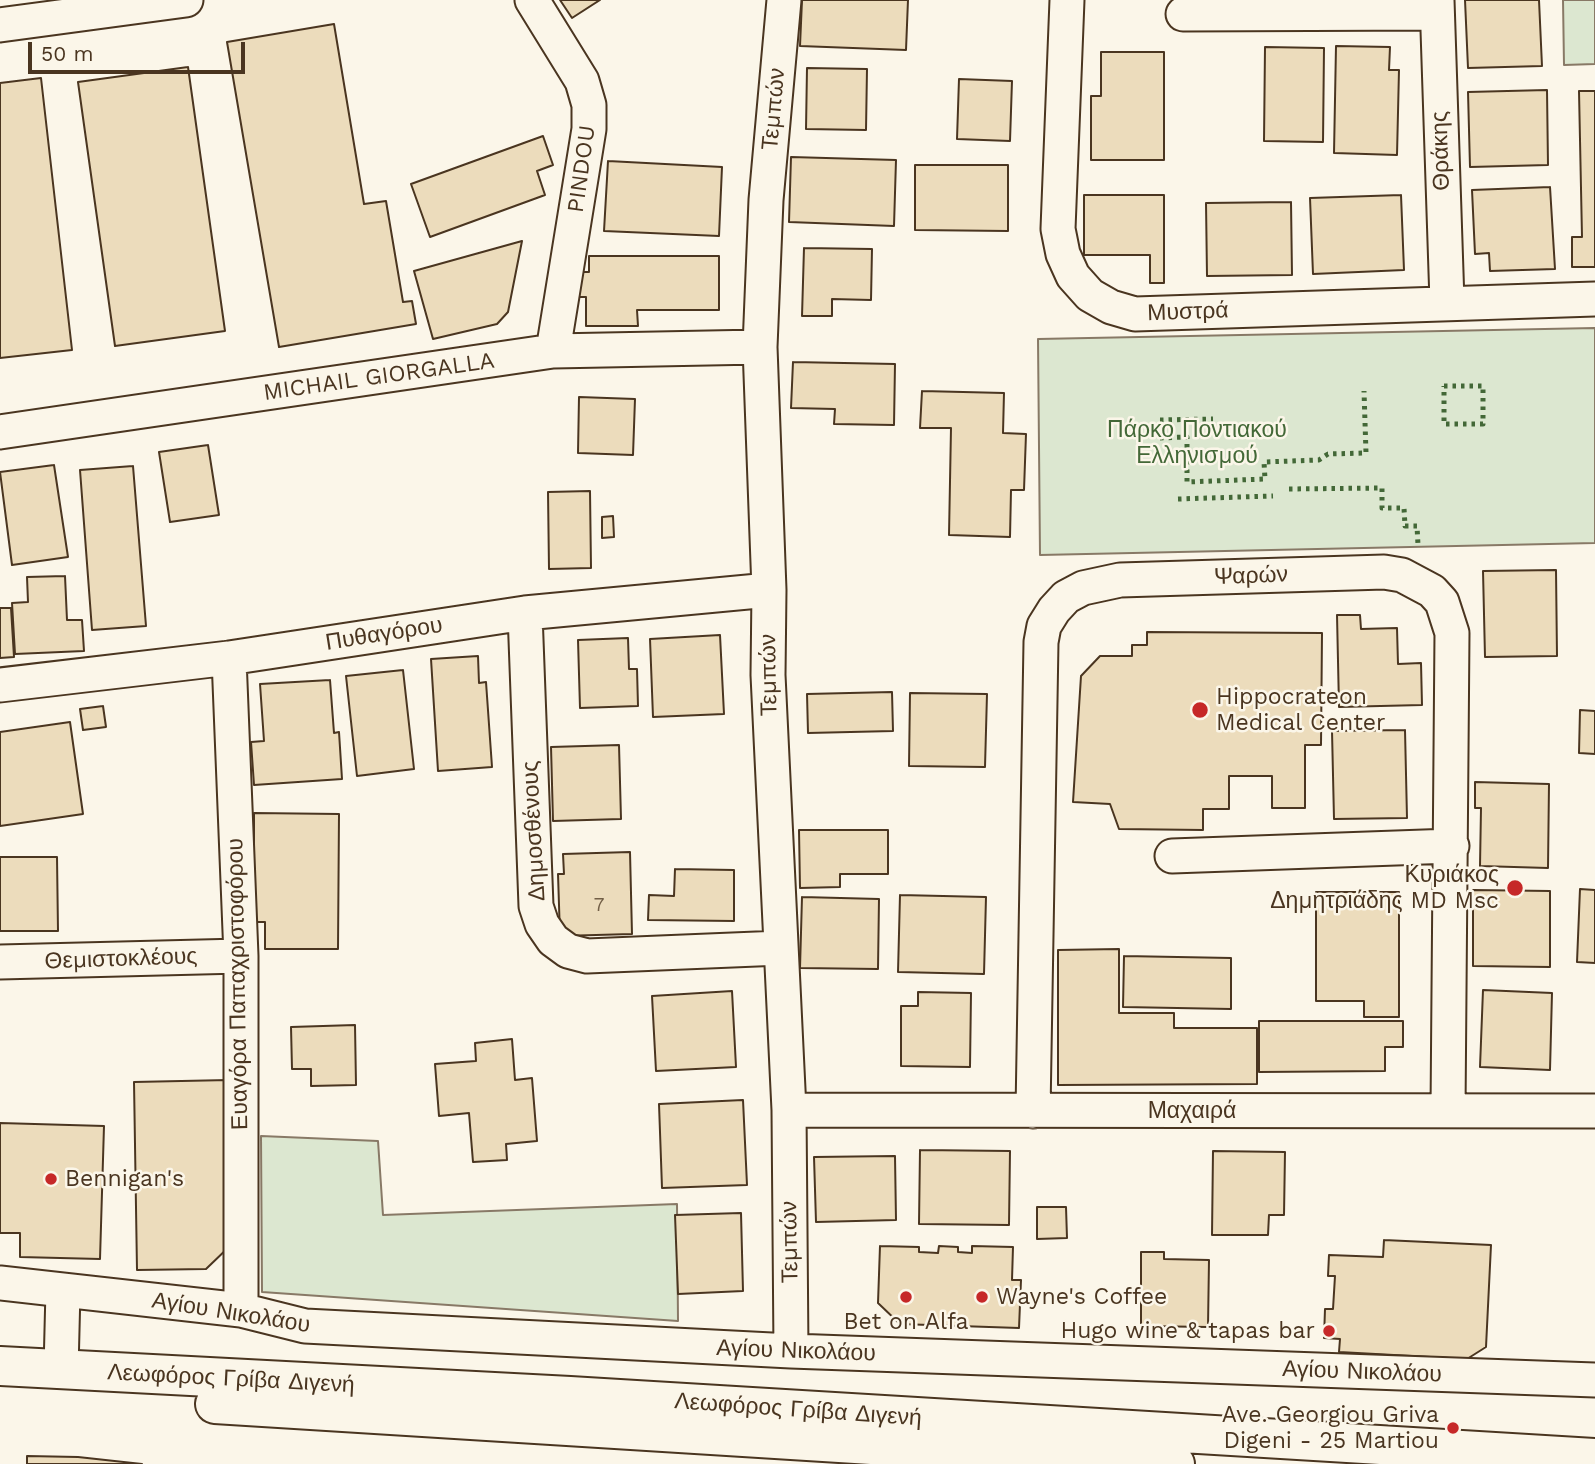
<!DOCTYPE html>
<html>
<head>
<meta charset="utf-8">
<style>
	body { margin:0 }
	#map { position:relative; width:1595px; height:1464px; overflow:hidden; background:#fbf6e9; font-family:"Work Sans",sans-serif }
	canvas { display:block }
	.scale { position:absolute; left:28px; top:42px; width:217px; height:32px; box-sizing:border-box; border:4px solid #4a3520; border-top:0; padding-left:9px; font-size:21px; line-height:24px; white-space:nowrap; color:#4a3520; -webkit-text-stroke:5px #fbf6e9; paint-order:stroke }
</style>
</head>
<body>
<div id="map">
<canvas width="1595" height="1464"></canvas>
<div class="scale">50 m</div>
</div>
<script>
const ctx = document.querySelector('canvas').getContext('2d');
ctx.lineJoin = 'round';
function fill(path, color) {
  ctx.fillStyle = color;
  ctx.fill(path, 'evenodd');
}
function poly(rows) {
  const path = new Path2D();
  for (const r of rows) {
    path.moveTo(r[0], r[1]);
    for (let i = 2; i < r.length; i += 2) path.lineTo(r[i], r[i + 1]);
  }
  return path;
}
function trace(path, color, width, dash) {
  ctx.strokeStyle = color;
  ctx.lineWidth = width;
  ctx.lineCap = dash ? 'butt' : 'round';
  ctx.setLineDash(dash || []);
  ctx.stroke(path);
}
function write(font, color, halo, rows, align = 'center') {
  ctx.font = font + ' "Work Sans",sans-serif';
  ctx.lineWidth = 5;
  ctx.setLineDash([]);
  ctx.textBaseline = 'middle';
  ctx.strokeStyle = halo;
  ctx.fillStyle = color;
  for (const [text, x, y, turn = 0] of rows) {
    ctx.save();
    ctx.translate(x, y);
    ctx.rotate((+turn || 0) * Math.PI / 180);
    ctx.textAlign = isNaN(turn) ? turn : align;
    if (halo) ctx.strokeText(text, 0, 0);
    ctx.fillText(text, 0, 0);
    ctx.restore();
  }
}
const green = poly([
	[1563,0,1595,0,1595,64,1564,65,1563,0],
	[1595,328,1595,543,1040,555,1038,339,1595,328],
	[261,1136,378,1141,383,1215,677,1204,678,1321,262,1292,261,1136]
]);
fill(green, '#dce7d0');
trace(green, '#887966', 2);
const building = poly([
	[560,0,600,0,572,18,560,0],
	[802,0,908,0,906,50,800,46,802,0],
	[1465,0,1539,0,1542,66,1468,68,1465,0],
	[334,24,364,204,386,201,403,302,412,301,416,324,279,347,227,42,334,24],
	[1336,46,1390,47,1389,70,1399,70,1397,155,1334,153,1336,46],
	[1265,47,1324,48,1323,142,1264,141,1265,47],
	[1101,52,1164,52,1164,160,1091,160,1091,96,1101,96,1101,52],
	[188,67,225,331,115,346,78,82,188,67],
	[807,68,867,69,866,130,806,129,807,68],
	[41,78,72,350,0,358,0,83,41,78],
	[959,79,1012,81,1010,141,957,139,959,79],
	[1547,90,1548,165,1470,167,1468,92,1547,90],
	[1579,91,1595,91,1595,267,1572,267,1572,237,1582,237,1579,91],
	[543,136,553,165,537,171,545,195,430,237,411,184,543,136],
	[791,157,896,160,894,226,789,222,791,157],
	[608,161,722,167,719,236,604,231,608,161],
	[915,165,1008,165,1008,231,915,230,915,165],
	[1550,187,1555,269,1490,271,1489,253,1475,254,1472,190,1550,187],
	[1084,195,1164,195,1164,283,1150,283,1150,255,1084,255,1084,195],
	[1401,195,1404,270,1313,274,1310,198,1401,195],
	[1291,202,1292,275,1207,276,1206,203,1291,202],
	[522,241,508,312,497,324,433,339,414,271,522,241],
	[804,248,872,249,871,300,832,299,832,316,802,316,804,248],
	[589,256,719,256,719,310,637,310,638,326,586,326,586,297,574,297,574,272,589,272,589,256],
	[793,362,895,364,894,425,834,424,835,409,791,408,793,362],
	[922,391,1004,393,1003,433,1026,434,1024,490,1011,490,1010,537,949,535,951,428,920,428,922,391],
	[579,397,635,399,633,455,578,453,579,397],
	[208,445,219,515,170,522,159,452,208,445],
	[54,465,68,557,12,565,0,472,54,465],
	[133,466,146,626,92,630,80,470,133,466],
	[590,491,591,568,549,569,548,492,590,491],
	[613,516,614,537,602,538,602,517,613,516],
	[1556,570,1557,656,1485,657,1483,571,1556,570],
	[65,576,67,620,82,620,84,651,15,654,12,603,28,602,27,577,65,576],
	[0,608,11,608,14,657,0,658,0,608],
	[1337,615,1360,615,1361,629,1397,628,1398,664,1421,663,1422,705,1339,707,1337,615],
	[1147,632,1322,633,1321,745,1305,745,1305,808,1272,808,1272,776,1229,776,1229,809,1203,809,1203,830,1119,829,1110,804,1073,802,1081,676,1100,656,1132,656,1132,645,1147,645,1147,632],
	[720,635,724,714,653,717,650,639,720,635],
	[628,638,629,669,637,669,638,706,580,708,578,640,628,638],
	[478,656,479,683,486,682,492,767,438,771,431,659,478,656],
	[403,670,414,769,357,776,346,676,403,670],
	[330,680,334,733,339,732,342,779,254,785,251,742,264,741,260,684,330,680],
	[892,692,893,731,808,733,807,694,892,692],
	[910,693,987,694,985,767,909,766,910,693],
	[103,706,106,727,83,730,80,709,103,706],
	[1580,710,1595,711,1595,754,1579,753,1580,710],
	[70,722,83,814,0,826,0,732,70,722],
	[1405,730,1407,818,1334,819,1332,731,1405,730],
	[619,745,621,819,553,821,551,747,619,745],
	[1475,782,1549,784,1548,868,1480,866,1481,808,1475,808,1475,782],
	[254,813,339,814,338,949,265,949,265,922,254,922,254,813],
	[799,830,888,830,888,874,840,874,840,887,800,888,799,830],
	[630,852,632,934,560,936,558,874,564,874,563,854,630,852],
	[0,857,57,857,58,931,0,931,0,857],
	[675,869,734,870,734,921,648,920,649,895,674,896,675,869],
	[1580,889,1595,890,1595,963,1577,962,1580,889],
	[1473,890,1550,891,1550,967,1473,966,1473,890],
	[1316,892,1399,892,1399,1017,1364,1017,1364,1001,1316,1001,1316,892],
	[900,895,986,897,984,974,898,972,900,895],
	[802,897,879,899,878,969,800,968,802,897],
	[1119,949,1119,1013,1174,1013,1174,1028,1257,1028,1257,1084,1058,1085,1058,950,1119,949],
	[1124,956,1231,958,1231,1009,1123,1007,1124,956],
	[1483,990,1552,993,1550,1070,1480,1067,1483,990],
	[732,991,736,1067,656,1071,652,996,732,991],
	[918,992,971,993,970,1067,901,1066,901,1006,918,1006,918,992],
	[1259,1021,1403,1021,1403,1047,1385,1047,1385,1071,1259,1072,1259,1021],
	[355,1025,356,1085,311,1086,311,1069,292,1069,291,1027,355,1025],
	[512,1039,515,1080,532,1078,537,1141,506,1144,507,1160,473,1162,469,1113,439,1116,435,1064,476,1061,475,1043,512,1039],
	[229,1080,232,1244,206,1269,137,1270,134,1082,229,1080],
	[743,1100,747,1185,662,1188,659,1104,743,1100],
	[0,1123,104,1126,100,1259,20,1257,20,1233,0,1233,0,1123],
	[920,1150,1010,1151,1009,1225,919,1224,920,1150],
	[1213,1151,1285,1152,1284,1215,1269,1215,1268,1235,1212,1235,1213,1151],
	[895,1156,896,1220,816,1222,814,1157,895,1156],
	[1037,1207,1066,1207,1067,1238,1037,1239,1037,1207],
	[741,1213,743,1291,678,1294,675,1215,741,1213],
	[1384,1240,1491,1245,1486,1347,1467,1359,1339,1352,1340,1339,1324,1338,1325,1309,1333,1309,1335,1276,1328,1276,1329,1255,1383,1257,1384,1240],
	[880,1246,919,1247,919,1252,938,1253,939,1246,958,1247,958,1252,972,1253,972,1246,1013,1247,1012,1280,1021,1280,1019,1328,900,1324,878,1303,880,1246],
	[1141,1252,1164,1252,1164,1259,1209,1260,1208,1327,1141,1326,1141,1252],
	[27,1456,78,1457,142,1464,27,1464,27,1456]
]);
fill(building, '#ecdcbc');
trace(building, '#4a3520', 2);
const minor = poly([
	[532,0,582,81,589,105,589,129,553,351],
	[784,0,766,200,760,347,769,590,768,675,789,1110,791,1351],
	[1067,0,1058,229,1063,254,1073,276,1090,295,1111,307,1135,314,1595,299],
	[1437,0,1447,302],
	[1183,14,1437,13],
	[0,25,186,0],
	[0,432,553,351,760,347],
	[525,613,536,906,542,924,553,940,568,951,587,956,781,948],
	[229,658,241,956,241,1310],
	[0,685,229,658,525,613,769,590],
	[1172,856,1452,846],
	[0,962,241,956],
	[789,1110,1595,1111],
	[1033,1111,1041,642,1044,626,1054,610,1066,597,1083,588,1120,580,1384,572,1402,575,1432,591,1442,602,1452,633,1448,1110],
	[0,1283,241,1310,305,1326,791,1351,1595,1380],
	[61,1370,63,1290]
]);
const major = poly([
	[0,1366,570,1396,1595,1458],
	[215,1404,1175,1464]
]);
trace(minor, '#4a3520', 37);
trace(major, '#4a3520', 42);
trace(minor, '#fbf6e9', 33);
trace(major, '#fbf6e9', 38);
trace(poly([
	[1444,386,1483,386,1483,424,1444,424,1444,386],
	[1160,420,1213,419],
	[1160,438,1187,437,1187,482,1265,479,1264,462,1319,460,1328,454,1366,453,1364,391],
	[1289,489,1382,488,1382,508,1404,508,1405,526,1417,526,1418,545],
	[1178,499,1273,496]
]), '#436837', 5, [3.5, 5]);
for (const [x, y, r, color] of [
	[1200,710,9,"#c62828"],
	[1515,888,9,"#c62828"],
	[51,1179,7,"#c62828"],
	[906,1297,7,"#c62828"],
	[982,1297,7,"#c62828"],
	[1329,1331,7,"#c62828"],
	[1453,1428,7,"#c62828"]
]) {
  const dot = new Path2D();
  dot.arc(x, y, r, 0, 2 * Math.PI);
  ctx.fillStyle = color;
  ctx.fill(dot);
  trace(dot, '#fbf6e9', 2.5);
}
write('19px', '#725f47', null, [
	["7",599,905]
]);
write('23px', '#4a3520', '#fbf6e9', [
	["Τεμπών",774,109,-85],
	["Θράκης",1441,151,-92],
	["PINDOU",582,169,-82],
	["Μυστρά",1188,312,-2],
	["MICHAIL GIORGALLA",379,377,-8],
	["Ψαρών",1251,576,-2],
	["Πυθαγόρου",384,634,-9],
	["Τεμπών",769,675,-91],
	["Δημοσθένους",534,831,-93],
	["Θεμιστοκλέους",121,959,-2],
	["Ευαγόρα Παπαχριστοφόρου",238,984,-91],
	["Μαχαιρά",1192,1111],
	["Τεμπών",790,1242,-91],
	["Αγίου Νικολάου",231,1313,9],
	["Αγίου Νικολάου",796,1351,2],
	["Αγίου Νικολάου",1362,1372,2],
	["Λεωφόρος Γρίβα Διγενή",231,1379,3],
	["Λεωφόρος Γρίβα Διγενή",798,1410,4]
]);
write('23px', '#436837', '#fbf6e9', [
	["Πάρκο Ποντιακού",1197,430],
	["Ελληνισμού",1197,456]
]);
write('23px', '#4a3520', '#fbf6e9', [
	["Hippocrateon",1216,697],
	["Medical Center",1216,723],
	["Κυριάκος",1499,875,"right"],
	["Δημητριάδης MD Msc",1499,901,"right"],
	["Bennigan's",65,1179],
	["Wayne's Coffee",996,1297],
	["Bet on Alfa",906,1322,"center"],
	["Hugo wine & tapas bar",1315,1331,"right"],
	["Ave. Georgiou Griva",1439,1415,"right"],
	["Digeni - 25 Martiou",1439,1441,"right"]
], 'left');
</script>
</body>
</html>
